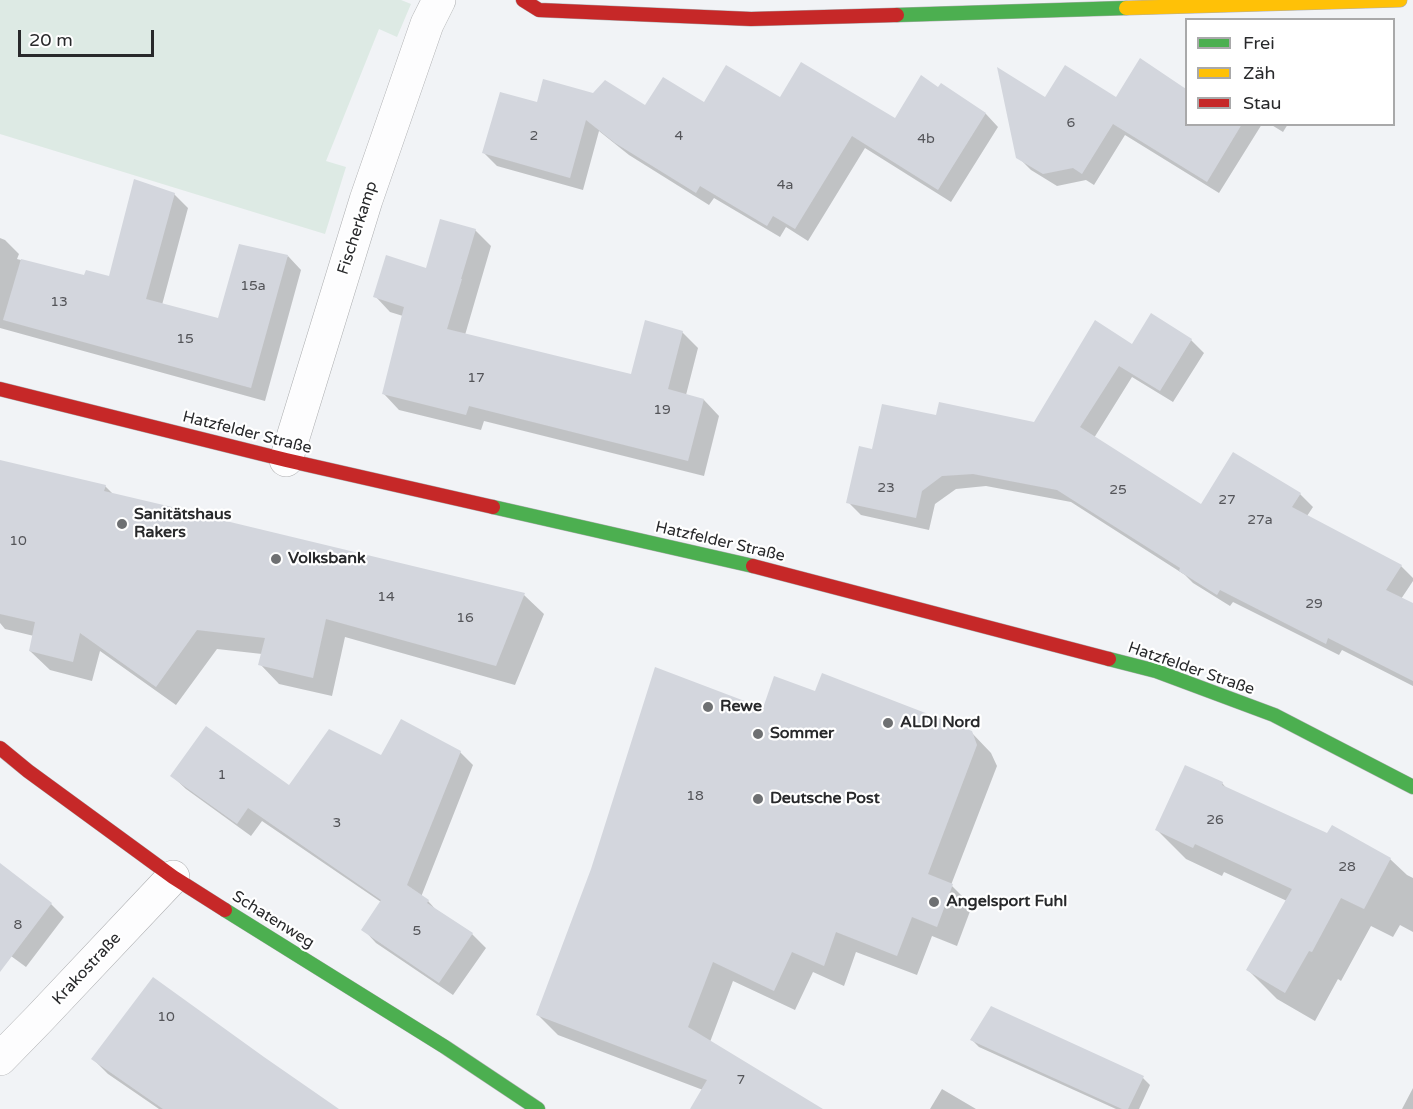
<!DOCTYPE html>
<html>
<head>
<meta charset="utf-8">
<style>
	body { margin:0 }
	#map { position:relative; width:1413px; height:1109px; overflow:hidden; background:#f1f3f6; font-family:"Varela Round",sans-serif }
	canvas { display:block }
	.legend { position:absolute; left:1185px; top:18px; width:210px; height:108px; box-sizing:border-box; background:#fff; border:2px solid #a9a9aa; margin:0; padding:8px 10px; list-style:none; font-size:18px; color:#28292b }
	.legend li { display:flex; align-items:center; gap:12px; height:30px }
	.legend b { width:30px; border:2px solid #a9a9aa }
	.scale { position:absolute; left:18px; top:30px; width:136px; height:27px; box-sizing:border-box; border:3px solid #28292b; border-top:0; padding-left:8px; font-size:18px; line-height:21px; white-space:nowrap; color:#28292b; -webkit-text-stroke:4px #fff; paint-order:stroke }
</style>
</head>
<body>
<div id="map">
<canvas width="1413" height="1109"></canvas>
<ul class="legend">
<li><b style="height:8px;background:#4caf50"></b>Frei</li>
<li><b style="height:8px;background:#ffc107"></b>Zäh</li>
<li><b style="height:8px;background:#c62828"></b>Stau</li>
</ul>
<div class="scale">20 m</div>
</div>
<script>
const ctx = document.querySelector('canvas').getContext('2d');
ctx.lineJoin = 'round';
function fill(path, color) {
  ctx.fillStyle = color;
  ctx.fill(path, 'evenodd');
}
function poly(rows) {
  const path = new Path2D();
  for (const r of rows) {
    path.moveTo(r[0], r[1]);
    for (let i = 2; i < r.length; i += 2) path.lineTo(r[i], r[i + 1]);
  }
  return path;
}
function trace(path, color, width, dash) {
  ctx.strokeStyle = color;
  ctx.lineWidth = width;
  ctx.lineCap = dash ? 'butt' : 'round';
  ctx.setLineDash(dash || []);
  ctx.stroke(path);
}
function write(font, color, halo, rows, align = 'center') {
  ctx.font = font + ' "Varela Round",sans-serif';
  ctx.lineWidth = 4.5;
  ctx.setLineDash([]);
  ctx.textBaseline = 'middle';
  ctx.strokeStyle = halo;
  ctx.fillStyle = color;
  for (const [text, x, y, turn = 0] of rows) {
    ctx.save();
    ctx.translate(x, y);
    ctx.rotate((+turn || 0) * Math.PI / 180);
    ctx.textAlign = isNaN(turn) ? turn : align;
    if (halo) ctx.strokeText(text, 0, 0);
    ctx.fillText(text, 0, 0);
    ctx.restore();
  }
}
fill(poly([
	[0,0,401,0,411,4,397,37,379,29,326,161,346,167,325,234,0,134]
]), '#ddeae4');
fill(poly([
	[941,85,986,114,998,127,951,202,865,148,808,241,786,227,780,237,714,198,709,205,629,155,599,131,583,190,497,166,484,153,538,104,646,107,780,99,895,120,939,89],
	[1186,86,1186,124,1262,124,1219,193,1125,135,1094,185,1086,180,1057,186,1031,170,1018,157,1046,99,1115,101,1184,89],
	[1270,124,1288,124,1283,132],
	[174,194,188,208,162,305,219,320,288,256,301,270,265,401,0,328,0,238,5,240,19,254,17,259,85,277,110,278],
	[475,230,491,246,465,335,633,376,682,332,698,348,686,395,704,400,719,416,704,476,484,421,481,430,399,410,384,394,403,316,390,312,375,296,427,269],
	[1191,340,1204,353,1173,402,1132,377,1094,438,1201,506,1300,494,1313,507,1307,516,1401,566,1413,578,1413,581,1401,599,1413,605,1413,686,1342,650,1339,655,1233,602,1230,606,1193,583,1185,575,1071,502,986,486,956,489,935,504,929,530,861,515,848,502,873,451,938,417,1034,424,1133,346],
	[0,461,105,486,113,494,174,510,524,595,544,614,515,685,345,637,332,696,279,684,260,664,262,654,217,649,176,705,100,651,92,681,50,670,30,651,34,636,5,629,0,623],
	[816,693,971,732,991,753,997,766,951,885,972,906,957,946,932,936,917,975,856,952,844,986,813,972,795,1010,733,981,710,1042,821,1109,692,1109,703,1090,558,1035,538,1015,763,710],
	[460,752,473,765,421,897,428,901,439,913,472,934,486,948,453,995,376,943,363,929,381,902,262,821,251,836,186,789,172,776,290,787,382,757],
	[1222,783,1229,791,1328,835,1390,859,1407,875,1413,878,1413,932,1400,925,1393,937,1371,926,1341,981,1338,979,1315,1021,1277,999,1248,970,1287,901,1224,872,1222,876,1186,859,1157,830],
	[0,865,51,904,64,917,26,967,0,948],
	[972,1040,1143,1078,1150,1085,1139,1109,1116,1109,979,1047],
	[93,1059,332,1109,159,1109,108,1074],
	[1413,1088,1413,1109,1402,1109],
	[942,1089,976,1109,930,1109]
]), '#0003');
fill(poly([
	[1140,58,1186,89,1186,124,1242,124,1207,182,1113,124,1082,174,1073,168,1043,174,1016,158,997,67,1045,97,1065,65,1116,97],
	[801,62,895,118,921,75,938,87,941,83,986,113,938,190,852,136,795,229,773,216,767,226,700,186,696,193,615,143,586,120,570,178,482,153,500,92,537,102,543,79,593,93,605,80,645,105,663,77,704,102,726,65,780,97],
	[134,179,175,193,146,299,218,318,239,244,288,255,251,388,3,320,21,259,84,275,86,270,109,276],
	[440,219,476,229,461,279,462,279,447,329,631,374,645,320,683,331,668,389,704,399,688,461,469,406,466,415,382,394,404,307,373,297,386,255,426,268],
	[1151,313,1192,339,1160,391,1119,366,1080,427,1201,504,1233,452,1301,493,1292,507,1402,565,1386,590,1413,603,1413,681,1328,638,1326,644,1220,590,1217,595,1179,571,1180,568,1057,490,973,474,942,476,922,491,916,518,846,503,859,446,872,449,882,404,936,415,939,402,1034,422,1095,320,1132,344],
	[0,460,106,485,104,491,172,507,172,508,525,593,496,666,326,619,313,678,258,665,265,638,197,630,156,687,80,633,73,662,29,651,35,622,0,614],
	[655,667,763,708,774,676,815,691,822,673,972,731,977,745,928,874,953,884,937,927,912,917,897,956,836,932,824,966,792,952,774,991,713,962,688,1027,823,1109,690,1109,707,1080,536,1015,591,869],
	[401,719,461,751,407,885,429,900,427,903,473,933,439,983,361,930,381,900,248,808,237,824,170,776,206,726,289,785,329,729,381,755],
	[1185,765,1223,782,1222,785,1327,833,1332,825,1391,858,1364,909,1341,898,1312,952,1309,951,1285,993,1246,970,1292,889,1195,844,1193,848,1155,830],
	[0,863,52,903,0,972],
	[153,977,264,1057,339,1109,163,1109,91,1059],
	[991,1006,1144,1076,1128,1109,1122,1109,970,1040]
]), '#d3d6dd');
const street = poly([
	[286,460,366,200,427,24,439,0],
	[0,1059,39,1019,173,877]
]);
const fast = poly([
	[897,15,1126,8],
	[493,507,753,566],
	[1109,659,1156,671,1274,715,1413,787],
	[225,910,445,1047,538,1109]
]);
const slow = poly([
	[1126,8,1400,0]
]);
const jam = poly([
	[523,0,539,10,751,19,897,15],
	[0,389,286,460,493,507],
	[753,566,1109,659],
	[0,748,28,771,173,877,225,910]
]);
trace(street, '#adaeb0', 34);
trace(fast, '#adaeb0', 15);
trace(slow, '#adaeb0', 15);
trace(jam, '#adaeb0', 15);
trace(street, '#fdfdfe', 33);
trace(fast, '#4caf50', 14);
trace(slow, '#ffc107', 14);
trace(jam, '#c62828', 14);
for (const [x, y, r, color] of [
	[122,524,6,"#6e7072"],
	[276,559,6,"#6e7072"],
	[708,707,6,"#6e7072"],
	[888,723,6,"#6e7072"],
	[758,734,6,"#6e7072"],
	[758,799,6,"#6e7072"],
	[934,902,6,"#6e7072"]
]) {
  const dot = new Path2D();
  dot.arc(x, y, r, 0, 2 * Math.PI);
  ctx.fillStyle = color;
  ctx.fill(dot);
  trace(dot, '#fff', 2);
}
write('14px', '#535458', null, [
	["6",1071,123],
	["2",534,136],
	["4",679,136],
	["4b",926,139],
	["4a",785,185],
	["15a",253,286],
	["13",59,302],
	["15",185,339],
	["17",476,378],
	["19",662,410],
	["23",886,488],
	["25",1118,490],
	["27",1227,500],
	["27a",1260,520],
	["10",18,541],
	["14",386,597],
	["29",1314,604],
	["16",465,618],
	["1",222,775],
	["18",695,796],
	["26",1215,820],
	["3",337,823],
	["28",1347,867],
	["8",18,925],
	["5",417,931],
	["10",166,1017],
	["7",741,1080]
]);
write('16px', '#28292b', '#fff', [
	["Fischerkamp",358,228,-72],
	["Hatzfelder Straße",247,433,14],
	["Hatzfelder Straße",720,542,13],
	["Hatzfelder Straße",1191,669,19],
	["Schatenweg",273,920,32],
	["Krakostraße",87,969,-47]
]);
write('bold 16px', '#28292b', '#fff', [
	["Sanitätshaus",134,515],
	["Rakers",134,533],
	["Volksbank",288,559],
	["Rewe",720,707],
	["ALDI Nord",900,723],
	["Sommer",770,734],
	["Deutsche Post",770,799],
	["Angelsport Fuhl",946,902]
], 'left');
</script>
</body>
</html>
